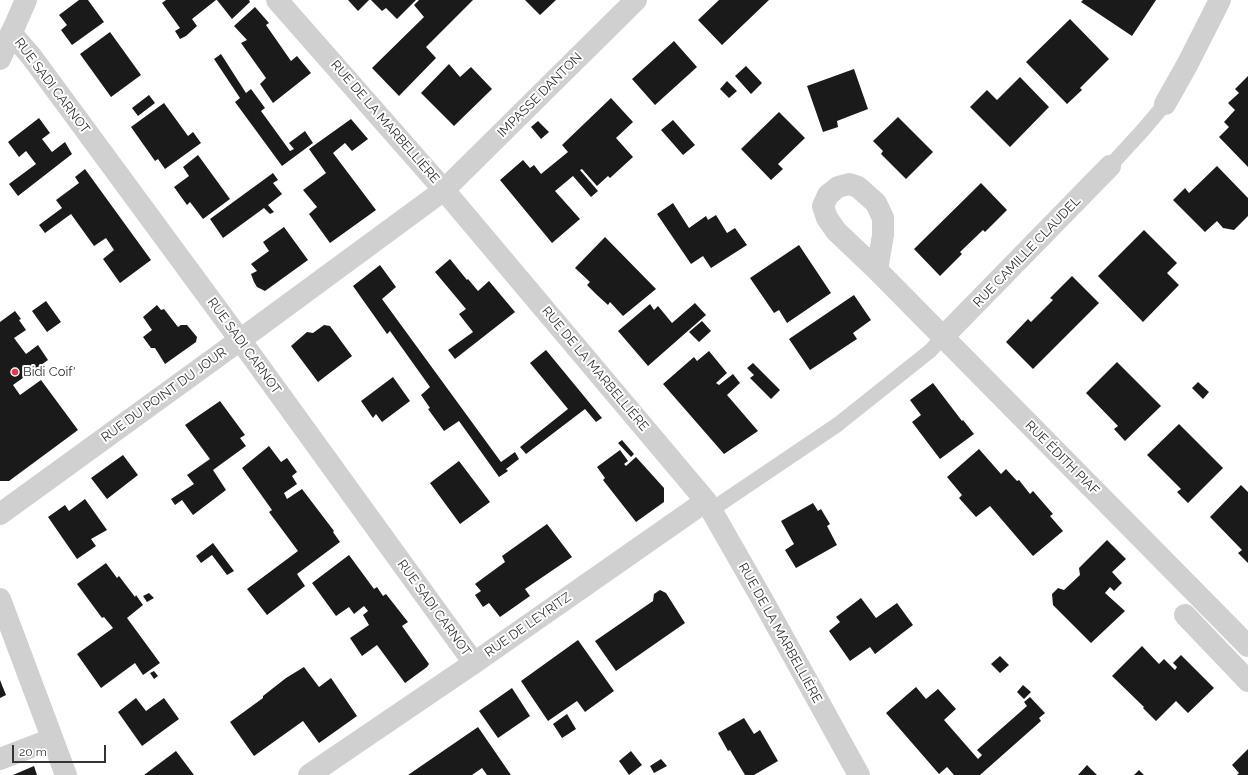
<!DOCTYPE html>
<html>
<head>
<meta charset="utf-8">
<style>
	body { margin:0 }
	#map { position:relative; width:1248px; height:775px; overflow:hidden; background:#fff; font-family:Raleway,sans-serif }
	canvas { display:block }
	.scale { position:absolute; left:12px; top:745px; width:94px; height:18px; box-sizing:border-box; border:2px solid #333; border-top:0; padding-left:5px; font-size:12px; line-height:14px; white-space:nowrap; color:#333; -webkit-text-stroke:3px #fff; paint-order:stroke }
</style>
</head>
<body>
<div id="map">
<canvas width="1248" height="775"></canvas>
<div class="scale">20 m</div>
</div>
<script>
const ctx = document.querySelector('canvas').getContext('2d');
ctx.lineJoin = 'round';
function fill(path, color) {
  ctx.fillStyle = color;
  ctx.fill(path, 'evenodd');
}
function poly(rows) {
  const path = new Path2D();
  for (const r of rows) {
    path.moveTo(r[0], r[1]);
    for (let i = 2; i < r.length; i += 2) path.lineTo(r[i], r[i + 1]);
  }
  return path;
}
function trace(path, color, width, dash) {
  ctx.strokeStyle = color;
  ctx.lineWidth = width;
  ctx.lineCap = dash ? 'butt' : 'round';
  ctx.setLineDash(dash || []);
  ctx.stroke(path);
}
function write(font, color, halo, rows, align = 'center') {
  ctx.font = font + ' Raleway,sans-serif';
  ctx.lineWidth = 4;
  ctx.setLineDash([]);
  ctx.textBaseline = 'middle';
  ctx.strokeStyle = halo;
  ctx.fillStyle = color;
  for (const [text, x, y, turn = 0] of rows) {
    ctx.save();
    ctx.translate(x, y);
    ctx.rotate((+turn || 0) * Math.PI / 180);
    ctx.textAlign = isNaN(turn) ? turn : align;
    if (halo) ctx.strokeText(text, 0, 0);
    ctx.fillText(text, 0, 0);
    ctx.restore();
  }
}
fill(poly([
	[79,0,88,0,104,22,72,45,61,30,67,25,59,15],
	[166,0,216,0,192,19,197,26,186,36,180,39,175,31,180,28,162,3],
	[217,0,249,0,250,2,232,19],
	[348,0,369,0,358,11],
	[371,0,416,0,397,19,386,8,382,11],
	[419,0,473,0,426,47,436,58,399,96,372,68,424,17,414,5],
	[525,0,556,0,540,15],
	[719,0,769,0,722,45,698,20],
	[1083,0,1156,0,1132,36,1081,2],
	[255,7,269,23,266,25,291,61,297,56,311,73,273,103,260,84,266,78,241,43,247,40,234,26],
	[1070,19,1109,59,1080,88,1082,90,1067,104,1026,62],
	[110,32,141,75,111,97,80,54],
	[674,41,697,67,655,105,632,79],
	[221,54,246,93,251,89,265,108,261,111,290,151,294,149,289,143,305,131,313,143,282,166,235,102,240,98,214,59],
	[449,64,460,77,471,67,492,89,454,126,421,93],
	[746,66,762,83,751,94,735,76],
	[854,69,868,109,837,121,838,127,823,132,807,86],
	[1248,76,1248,167,1219,137,1229,127,1224,122,1235,110,1228,103,1239,93,1235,89],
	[1020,77,1049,107,1010,147,970,107,987,90,997,100],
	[727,81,737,91,729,98,720,89],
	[149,95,155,103,138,116,132,108],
	[611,98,633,122,616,138,633,157,610,178,608,176,597,186,582,169,580,170,598,191,591,197,573,176,555,191,580,219,552,243,500,180,523,160,530,168,534,165,541,174,568,152,562,145],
	[164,103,188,136,193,132,201,143,165,169,158,159,155,161,131,127],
	[779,112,805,138,778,164,783,169,771,180,741,149],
	[898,117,933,152,906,179,881,154,883,151,873,141],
	[39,118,50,133,42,139,52,152,65,142,72,154,18,196,9,184,36,164,26,151,19,157,8,142],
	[351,119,368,139,352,151,345,143,333,153,376,210,330,243,309,214,317,207,303,190,326,173,309,149],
	[673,120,695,145,683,155,661,130],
	[538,121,549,132,541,139,531,127],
	[198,155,230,199,203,219,190,202,187,205,174,187,189,176,183,167],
	[1217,166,1248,198,1248,216,1234,230,1223,228,1217,221,1205,232,1173,200,1185,188,1189,193],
	[85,169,151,260,120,283,103,259,114,250,106,238,94,246,71,214,45,233,39,225,62,208,56,200,79,183,75,177],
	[273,173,278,180,273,183,282,194,268,205,274,212,270,214,264,208,223,238,210,219],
	[981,183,1007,210,985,232,983,230,960,252,962,254,940,276,914,249],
	[673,203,689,228,706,216,708,220,716,215,727,233,735,228,747,245,711,268,703,256,691,264,657,214],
	[284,227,308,260,265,291,257,287,254,282,251,274,257,271,251,264,269,251,263,242],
	[1144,230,1177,263,1167,273,1179,285,1143,322,1098,276],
	[605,237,656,289,623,316,610,302,608,305,597,295,587,285,590,282,575,268],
	[799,245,831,293,787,323,779,310,774,313,750,278],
	[450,259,467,280,468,279,478,291,489,281,515,312,455,359,448,350,473,332,459,314,466,309,435,272],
	[380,265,396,287,382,299,501,462,515,452,519,459,506,469,508,471,499,477,459,421,444,431,428,409,430,408,421,395,430,387,390,331,387,334,353,286],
	[1072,276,1099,303,1033,369,1006,342,1028,319,1031,322,1053,300,1050,298],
	[854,295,871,320,853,333,857,339,810,370,789,339],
	[46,301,61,322,47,332,32,311],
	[695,303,706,315,648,366,618,331,650,304,654,310,658,306,672,323],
	[157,305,161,310,164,309,178,327,181,325,187,325,197,337,196,342,165,364,155,348,151,348,143,337,152,330,143,317],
	[15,311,21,319,19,320,26,330,14,338,26,354,38,345,48,360,13,385,20,395,41,380,78,430,9,481,0,481,0,322],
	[702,321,711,331,699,342,689,332],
	[324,325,330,326,352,356,318,382,291,346,307,332,313,333],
	[546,350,602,418,596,422,585,409,526,454,520,447,568,409,530,363],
	[709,351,727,373,716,383,719,385,733,374,740,383,727,395,758,431,724,454,663,384,694,357,697,361],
	[1117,362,1161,406,1125,441,1114,429,1118,426,1086,393],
	[753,363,780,390,771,399,750,378,754,375,747,368],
	[393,377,410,401,382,422,376,414,373,418,361,401],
	[1198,382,1209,392,1203,399,1192,388],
	[933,383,962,421,963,420,974,434,940,459,912,422,921,415,910,400],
	[220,401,245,435,240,438,246,446,213,470,226,490,193,515,182,500,175,505,171,499,194,484,187,475,210,459,185,425],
	[1179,424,1223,468,1188,503,1177,492,1181,489,1147,455],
	[622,440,634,454,631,457,618,443],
	[269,446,281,462,287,458,297,472,292,476,297,484,284,493,287,499,302,489,334,531,333,532,340,542,297,574,305,586,267,615,247,589,298,551,269,512,272,510,242,468],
	[979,449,1001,474,1006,469,1017,481,1019,480,1030,494,1033,491,1053,514,1050,516,1063,531,1033,556,990,506,976,517,959,498,962,495,947,477],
	[620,450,628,461,624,464,626,466,636,457,664,488,664,502,636,522,603,480,605,478,597,467],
	[123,455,138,475,107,499,91,478],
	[459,461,490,502,460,524,430,483],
	[1241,485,1248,492,1248,563,1238,553,1242,550,1210,517],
	[85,499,107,530,91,539,96,546,77,559,48,517,65,505,69,511],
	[813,503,818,511,821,509,830,524,827,526,837,545,796,568,785,550,794,544,781,521],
	[547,524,572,557,525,589,530,596,500,617,489,603,483,607,475,595,481,591,475,584,505,562,502,556],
	[1107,540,1126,559,1112,572,1122,583,1114,591,1110,587,1105,593,1125,611,1091,643,1053,605,1052,594,1058,588,1064,590,1080,575,1079,568],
	[213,543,234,571,227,575,212,555,201,563,196,556],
	[349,555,374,589,377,587,383,596,386,594,408,622,402,626,429,664,427,667,405,683,377,645,362,656,350,638,369,625,363,615,368,611,364,606,354,614,349,607,336,616,312,583],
	[106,563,117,578,119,576,135,597,136,595,143,605,127,618,160,663,143,675,135,663,101,688,77,654,113,628,104,617,102,618,77,584],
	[660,590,666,593,685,623,616,671,595,641,653,601,654,594],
	[149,593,154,598,147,602,143,596],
	[861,598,876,618,897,603,913,625,875,654,870,647,850,661,829,631,840,622,836,617],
	[578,640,614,691,585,712,577,701,548,721,521,681],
	[1142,646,1159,664,1164,659,1175,670,1177,667,1173,663,1181,655,1214,688,1188,713,1176,701,1156,721,1143,708,1144,707,1112,676],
	[1000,656,1009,665,1000,673,991,664],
	[304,667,319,687,331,678,357,716,319,743,303,721,254,756,230,722,263,698,263,696,286,678],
	[154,671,158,676,154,679,150,673],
	[0,680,6,695,0,698],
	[1023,685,1031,692,1024,699,1017,692],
	[916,687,926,699,938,689,956,709,944,720,978,759,982,755,977,750,1027,706,1024,702,1030,697,1045,713,1039,718,1041,721,980,775,954,775,947,767,939,774,886,713],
	[512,688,530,716,498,738,479,711],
	[136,698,146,711,164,698,179,719,142,746,118,712],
	[567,714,576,729,562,738,553,724],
	[744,718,754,734,760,730,778,761,754,775,745,775,730,750,728,751,718,733],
	[478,727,511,775,487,775,482,768,472,775,408,775],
	[1248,749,1248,775,1237,775,1239,773,1232,765],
	[176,751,194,775,144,775],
	[631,751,642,765,629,775,619,761],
	[661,759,667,766,654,773,650,766],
	[1087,765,1097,775,1078,775],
	[34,766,37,775,13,775],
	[1139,770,1144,775,1134,775]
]), '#1a1a1a');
trace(poly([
	[1110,166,1143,130,1165,104],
	[711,510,837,425,930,351,943,337]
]), '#d0d0d0', 15);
trace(poly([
	[277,0,444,190,706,501,762,599,859,775],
	[11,33,31,56,254,359,474,663],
	[1165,104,1187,65,1220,0],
	[877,270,883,235,883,218,876,203,858,187,849,184,838,187,828,195,823,206,827,218,836,231,877,270,1248,646],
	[943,337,1110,166],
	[0,514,240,340,444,190,636,0],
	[1185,615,1248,681],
	[0,759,52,739],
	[309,775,474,663,706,501]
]), '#d0d0d0', 22);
trace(poly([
	[0,59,26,0],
	[0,599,66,775]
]), '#d0d0d0', 22);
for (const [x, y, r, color] of [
	[15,372,4,"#e63946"]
]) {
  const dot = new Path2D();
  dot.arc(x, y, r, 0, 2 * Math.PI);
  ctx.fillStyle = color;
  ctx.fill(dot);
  trace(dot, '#fff', 1.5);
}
write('13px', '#333', '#fff', [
	["RUE SADI CARNOT",52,86,53],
	["IMPASSE DANTON",540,95,-45],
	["RUE DE LA MARBELLIÈRE",385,122,49],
	["RUE CAMILLE CLAUDEL",1027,252,-46],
	["RUE SADI CARNOT",244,346,54],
	["RUE DE LA MARBELLIÈRE",595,369,50],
	["RUE DU POINT DU JOUR",164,395,-36],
	["RUE ÉDITH PIAF",1062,458,45],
	["RUE SADI CARNOT",434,608,54],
	["RUE DE LEYRITZ",528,625,-35],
	["RUE DE LA MARBELLIÈRE",780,633,61]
]);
write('13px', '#333', '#fff', [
	["Bidi Coif'",23,372]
], 'left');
</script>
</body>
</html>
